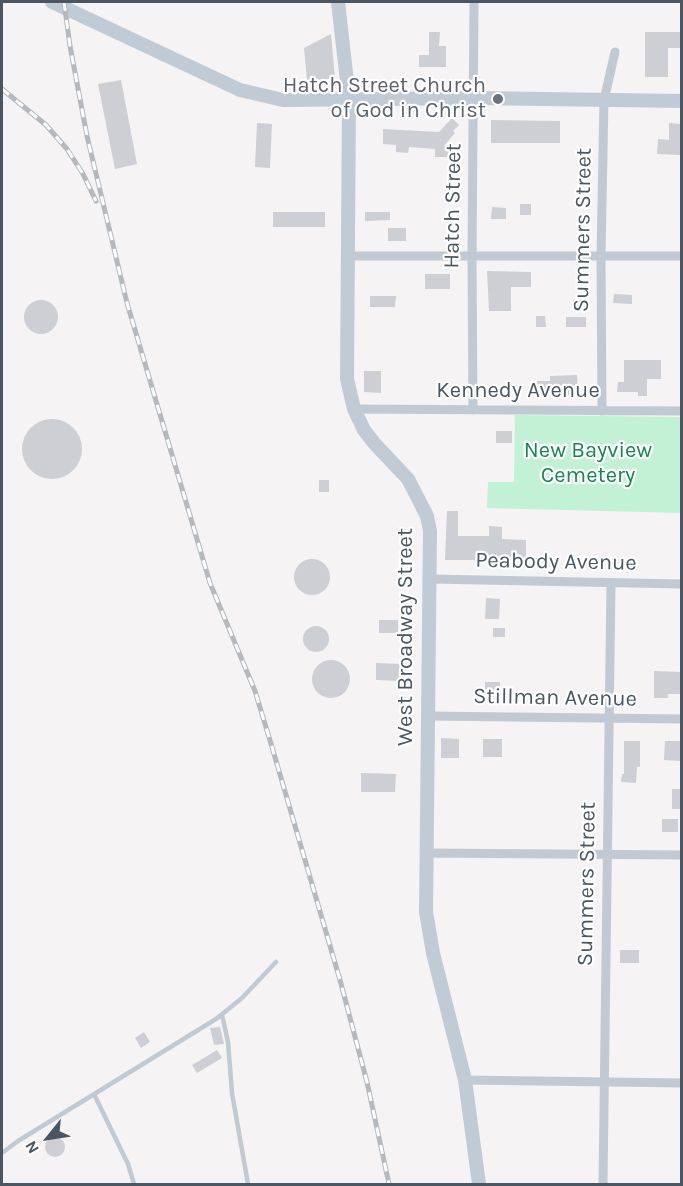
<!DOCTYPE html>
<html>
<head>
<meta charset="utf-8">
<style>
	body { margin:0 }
	#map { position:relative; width:683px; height:1186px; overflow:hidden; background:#f5f3f3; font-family:Karla,sans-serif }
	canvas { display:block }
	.frame { position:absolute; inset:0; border:3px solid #4a5661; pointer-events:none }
	.north { position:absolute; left:18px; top:1108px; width:60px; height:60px; -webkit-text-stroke:4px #fff; paint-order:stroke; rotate:240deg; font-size:16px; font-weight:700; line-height:24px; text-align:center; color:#4a5661 }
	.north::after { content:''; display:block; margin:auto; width:21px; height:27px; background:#4a5661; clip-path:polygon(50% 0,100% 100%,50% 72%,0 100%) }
</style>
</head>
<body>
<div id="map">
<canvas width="683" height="1186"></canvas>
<div class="frame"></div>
<div class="north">N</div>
</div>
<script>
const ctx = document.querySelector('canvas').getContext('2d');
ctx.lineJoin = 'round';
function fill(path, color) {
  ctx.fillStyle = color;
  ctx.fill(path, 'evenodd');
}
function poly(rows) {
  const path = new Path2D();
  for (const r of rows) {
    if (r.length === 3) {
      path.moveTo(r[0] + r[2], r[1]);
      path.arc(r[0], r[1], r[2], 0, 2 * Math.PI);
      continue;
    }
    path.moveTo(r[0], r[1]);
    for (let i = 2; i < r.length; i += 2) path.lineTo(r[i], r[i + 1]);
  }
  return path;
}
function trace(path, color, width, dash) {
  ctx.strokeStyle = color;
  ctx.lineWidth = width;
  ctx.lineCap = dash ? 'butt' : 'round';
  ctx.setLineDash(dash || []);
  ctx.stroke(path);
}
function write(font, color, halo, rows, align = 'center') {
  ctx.font = font + ' Karla,sans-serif';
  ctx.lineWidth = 4.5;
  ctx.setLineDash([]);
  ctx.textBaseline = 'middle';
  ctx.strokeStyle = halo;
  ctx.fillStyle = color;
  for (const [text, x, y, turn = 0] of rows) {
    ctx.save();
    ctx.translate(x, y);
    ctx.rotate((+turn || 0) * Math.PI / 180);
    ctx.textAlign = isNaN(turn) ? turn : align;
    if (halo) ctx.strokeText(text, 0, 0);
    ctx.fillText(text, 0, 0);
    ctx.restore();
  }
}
fill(poly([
	[515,415,681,417,681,513,487,508,488,482,514,482]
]), '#c3f1d5');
fill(poly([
	[429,32,440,32,439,46,446,46,446,67,419,67,419,55,429,55],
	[645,32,681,32,681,48,668,48,668,77,645,77],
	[331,34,335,78,307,81,304,48],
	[121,80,137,164,115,169,98,84],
	[452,118,459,125,453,131,455,133,444,146,455,146,455,157,435,157,435,149,409,147,408,153,396,152,396,145,383,144,383,129,439,132],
	[491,120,560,121,560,143,491,143],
	[257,123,272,124,270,168,255,167],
	[669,123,681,124,681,155,657,154,658,139,669,140],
	[520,204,531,204,531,215,520,215],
	[492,207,506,208,506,219,491,219],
	[273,212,325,212,325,227,273,227],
	[365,212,390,212,390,220,365,221],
	[388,228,406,228,406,241,388,241],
	[487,271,531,272,531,287,511,287,511,311,489,311],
	[425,274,450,274,450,289,425,289],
	[614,294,632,295,632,304,613,303],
	[370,296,396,296,395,307,370,307],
	[41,317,17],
	[536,316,545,316,546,327,536,327],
	[566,317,586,317,586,327,566,327],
	[624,360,661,360,661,379,647,379,647,396,638,396,638,392,617,392,618,382,624,382],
	[364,371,381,371,381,393,364,392],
	[577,375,578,395,550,395,550,392,537,392,537,381,550,381,550,376],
	[52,449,30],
	[496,431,512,431,512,443,496,443],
	[319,480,329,480,329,492,319,492],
	[447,511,458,511,458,536,489,536,489,526,502,527,502,539,526,540,526,560,445,560],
	[312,577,18],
	[486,598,500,599,499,619,485,619],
	[379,620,398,620,398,633,379,633],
	[316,639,13],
	[493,628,505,628,505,637,493,637],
	[331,679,19],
	[376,663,402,664,402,681,376,680],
	[654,671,681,672,681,694,668,694,668,698,654,698],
	[485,682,500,682,500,695,485,695],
	[441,738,459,739,459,758,441,758],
	[483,739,502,739,502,757,483,757],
	[624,741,640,741,640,767,637,767,636,783,621,782,622,774,624,774],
	[665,741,681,741,680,761,664,760],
	[361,773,396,774,395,792,361,792],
	[672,789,680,789,680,809,672,809],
	[662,819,678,819,678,832,662,832],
	[620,950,639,950,639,963,620,963],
	[220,1027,224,1044,214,1045,210,1028],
	[144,1032,150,1042,141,1048,135,1038],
	[217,1050,222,1058,197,1073,192,1065],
	[55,1147,10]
]), '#cdcfd5');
trace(poly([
	[222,1015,228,1042,232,1093,248,1184],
	[94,1094,128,1164,134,1184],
	[2,1153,18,1141,216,1019,242,998,276,962]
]), '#c1cad2', 4.5);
trace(poly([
	[347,256,682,256],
	[354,409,682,411],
	[473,410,472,258,474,3],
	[602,411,601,256,604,100,615,52],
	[431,579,682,584],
	[428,716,682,719],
	[426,853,682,855],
	[465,1080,682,1083],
	[603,1184,611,583]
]), '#c1cad2', 9);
trace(poly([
	[52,2,240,90,283,100,474,98,682,101],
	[338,2,349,99,347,379,354,409,364,430,374,443,408,479,427,516,430,531,426,912,433,953,465,1080,479,1184]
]), '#c1cbd6', 14);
const rail = poly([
	[64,2,70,46,87,136,127,303,210,583,255,691,272,747,340,980,367,1082,389,1184],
	[2,89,46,125,67,149,83,174,96,201]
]);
trace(rail, '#b5b8bd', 5);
trace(rail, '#fff', 3, [9]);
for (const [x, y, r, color] of [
	[498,99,6,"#6b7280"]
]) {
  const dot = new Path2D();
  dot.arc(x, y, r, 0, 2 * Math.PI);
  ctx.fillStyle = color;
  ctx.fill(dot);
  trace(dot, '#fff', 2);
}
write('22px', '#5b616d', '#fff', [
	["Hatch Street Church",486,86],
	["of God in Christ",486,111]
], 'right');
write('22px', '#4a5661', '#fff', [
	["Hatch Street",453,206,-89],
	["Summers Street",583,230,-89],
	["Kennedy Avenue",518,391],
	["Peabody Avenue",556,562,1],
	["West Broadway Street",406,637,-90],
	["Stillman Avenue",555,698,1],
	["Summers Street",587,884,-89]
]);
write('22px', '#17864f', '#fff', [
	["New Bayview",588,451],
	["Cemetery",588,476]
]);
</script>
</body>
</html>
